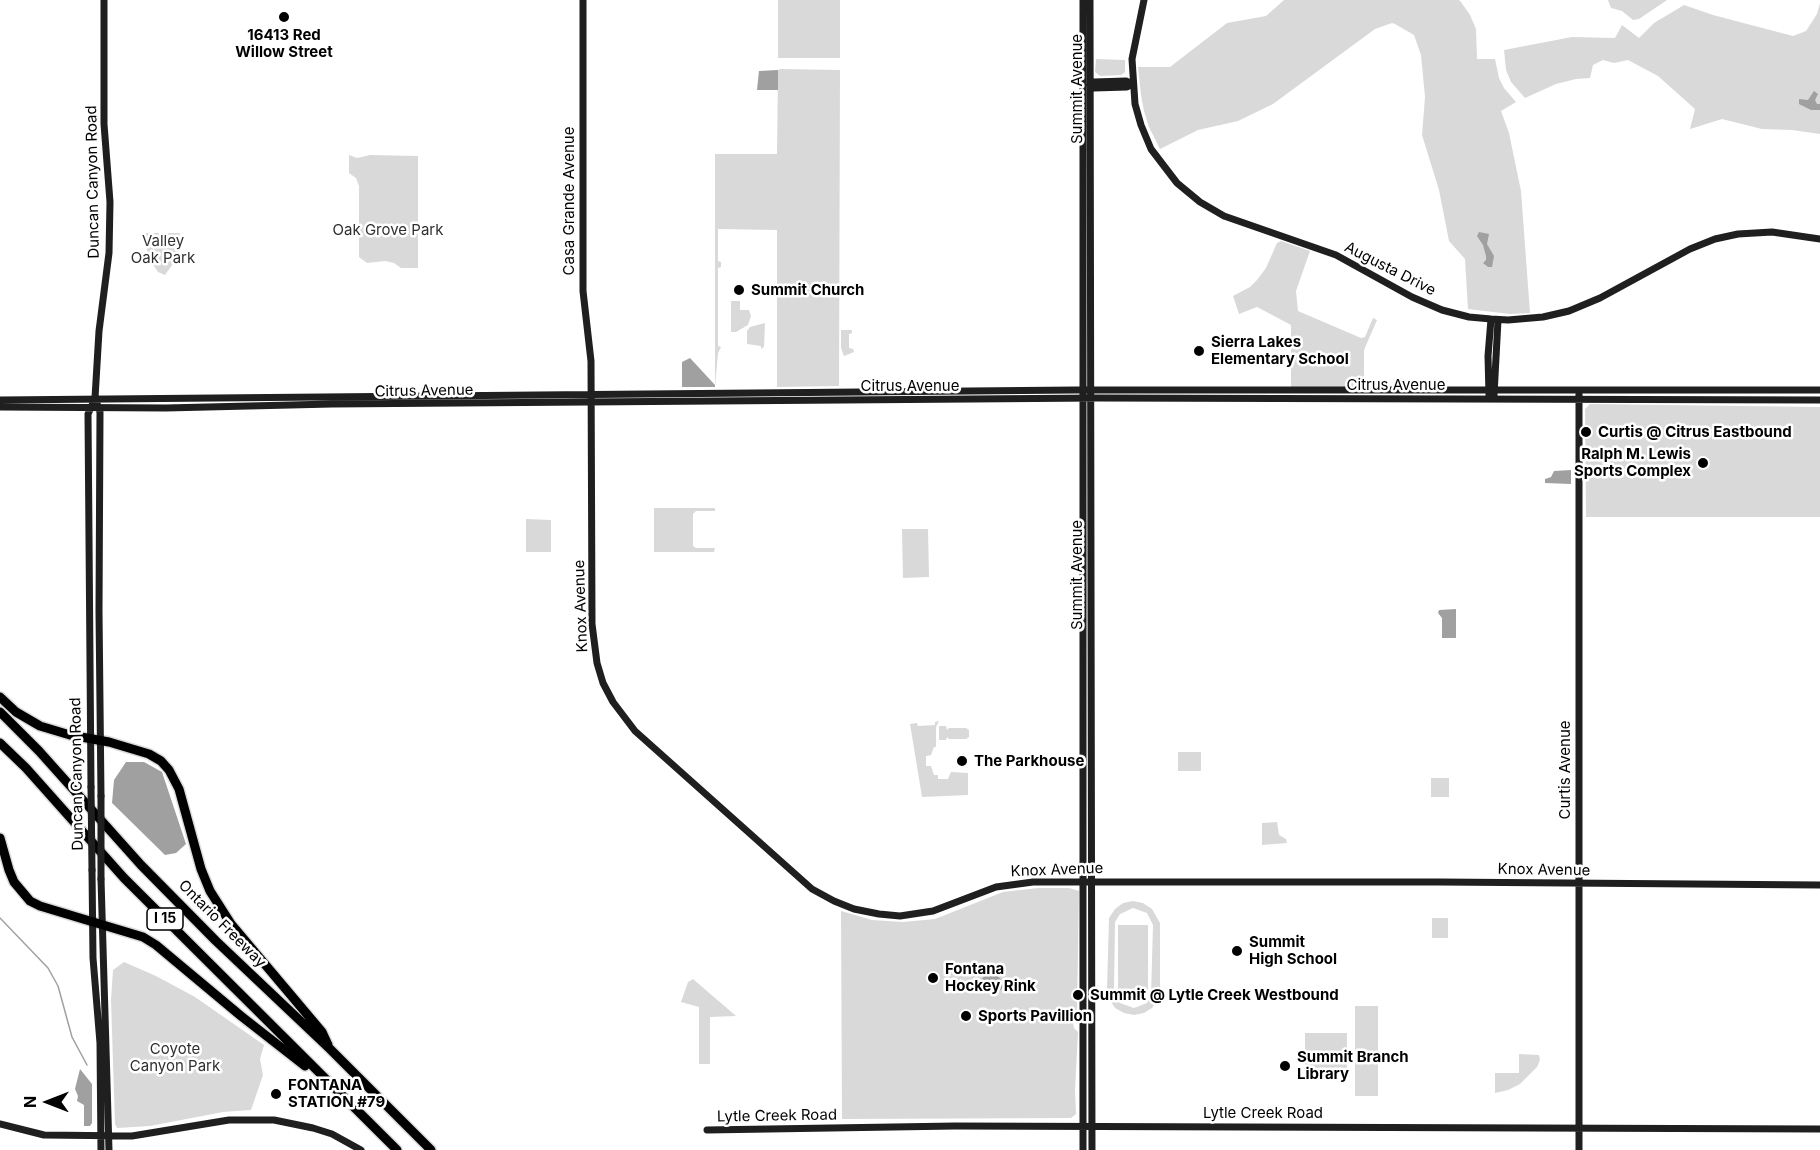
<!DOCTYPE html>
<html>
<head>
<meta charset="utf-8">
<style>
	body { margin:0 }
	#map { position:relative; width:1820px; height:1150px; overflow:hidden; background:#fff; font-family:Inter,sans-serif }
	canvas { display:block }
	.north { position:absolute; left:18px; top:1072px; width:60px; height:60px; -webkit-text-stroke:4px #fff; paint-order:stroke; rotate:270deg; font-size:16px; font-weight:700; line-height:24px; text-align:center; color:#000 }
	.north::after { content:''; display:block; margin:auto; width:21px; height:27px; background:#000; clip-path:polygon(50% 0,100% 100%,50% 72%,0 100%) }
</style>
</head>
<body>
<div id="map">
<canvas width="1820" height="1150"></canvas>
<div class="north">N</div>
</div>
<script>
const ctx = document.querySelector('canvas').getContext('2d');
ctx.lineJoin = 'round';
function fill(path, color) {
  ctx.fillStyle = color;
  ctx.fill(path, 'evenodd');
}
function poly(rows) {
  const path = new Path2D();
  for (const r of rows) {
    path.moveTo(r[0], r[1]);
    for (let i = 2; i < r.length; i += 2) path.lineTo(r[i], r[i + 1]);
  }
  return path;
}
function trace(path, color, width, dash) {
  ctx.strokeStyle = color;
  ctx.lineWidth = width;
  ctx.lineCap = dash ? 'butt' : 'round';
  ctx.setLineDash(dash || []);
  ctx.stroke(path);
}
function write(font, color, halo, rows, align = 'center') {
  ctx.font = font + ' Inter,sans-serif';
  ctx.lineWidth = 5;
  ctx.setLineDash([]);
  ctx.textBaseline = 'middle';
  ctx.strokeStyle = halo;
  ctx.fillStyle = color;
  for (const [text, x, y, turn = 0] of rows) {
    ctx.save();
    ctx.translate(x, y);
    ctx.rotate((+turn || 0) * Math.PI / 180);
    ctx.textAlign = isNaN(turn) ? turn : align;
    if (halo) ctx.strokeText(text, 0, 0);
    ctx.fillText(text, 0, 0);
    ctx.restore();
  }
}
fill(poly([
	[778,0,840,0,840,58,778,58],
	[1284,0,1459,0,1461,2,1470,15,1476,29,1477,59,1495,59,1499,78,1504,88,1516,102,1501,111,1509,133,1521,191,1530,313,1510,314,1468,309,1465,259,1449,241,1439,190,1422,135,1425,97,1421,55,1414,35,1395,24,1392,23,1375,29,1273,104,1238,121,1198,130,1160,149,1149,127,1144,111,1141,95,1138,67,1170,67,1227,23,1266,16],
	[1608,0,1667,0,1639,19,1633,20,1622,11,1611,8],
	[1820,3,1820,134,1792,130,1762,129,1722,119,1690,129,1695,109,1658,76,1628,60,1614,63,1603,60,1593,65,1590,78,1576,79,1556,84,1525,98,1511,82,1506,70,1504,50,1572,37,1615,38,1622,25,1639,38,1654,23,1684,5,1713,15,1793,36,1806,31,1817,14],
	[1096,59,1125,60,1125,72,1121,75,1100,76,1095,72],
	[780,69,840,70,839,386,777,387,777,230,718,229,718,261,721,262,721,267,718,268,718,346,721,347,718,353,715,387,715,154,777,154,778,70],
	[349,155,357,158,370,155,418,156,418,268,401,268,394,263,385,261,367,263,359,257,359,186,356,178,349,173],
	[145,233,180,233,177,258,165,275,158,272,150,260,147,250],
	[1281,241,1310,251,1296,291,1298,311,1361,338,1365,337,1373,318,1377,320,1364,350,1364,387,1291,387,1291,325,1257,307,1239,314,1233,296,1250,287,1257,280,1266,268,1277,243],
	[731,301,740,301,740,310,749,310,751,316,748,325,736,332,731,332],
	[765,323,764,347,761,349,761,346,747,344,747,331,750,327],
	[841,330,852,330,852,333,849,334,849,348,853,349,854,352,844,356,841,348],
	[1590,404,1820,407,1820,517,1586,517,1585,409],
	[654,508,715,508,715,511,696,511,693,514,693,546,696,548,715,548,714,552,654,552],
	[526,519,551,520,551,552,526,552],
	[902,529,928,529,929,577,903,578],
	[939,721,936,727,936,747,934,747,931,755,926,756,926,766,931,766,934,775,938,775,938,779,948,779,951,772,968,773,968,795,922,797,910,724,917,723,918,726,935,725,935,722],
	[939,726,946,726,947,730,949,728,966,728,969,730,969,737,966,739,949,739,947,737,946,740,939,740],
	[1178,752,1201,752,1201,771,1178,771],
	[1431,778,1449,778,1449,797,1431,797],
	[1277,822,1279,835,1286,839,1287,843,1262,845,1262,823],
	[1038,888,1069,888,1079,891,1077,1012,1072,1017,1074,1028,1078,1032,1075,1090,1076,1114,1071,1118,842,1119,841,911,872,920,903,922,935,919,1003,892],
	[1133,901,1143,903,1152,909,1160,923,1160,989,1158,999,1152,1008,1144,1013,1134,1015,1124,1013,1115,1008,1109,999,1107,989,1109,918,1115,909,1123,903],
	[1133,908,1147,913,1153,925,1151,996,1147,1003,1134,1008,1120,1003,1116,997,1114,989,1115,922,1120,914],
	[1432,918,1448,918,1448,938,1432,938],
	[1118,925,1148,925,1148,991,1118,991],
	[124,962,156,976,195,997,264,1045,260,1059,263,1075,251,1110,223,1112,150,1126,117,1128,115,1124,111,1000,113,970],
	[693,979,736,1016,710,1017,710,1064,699,1064,699,1007,681,1002,688,982],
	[1355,1006,1378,1006,1378,1096,1355,1096],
	[1305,1033,1347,1033,1347,1068,1305,1068],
	[1519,1054,1539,1055,1540,1060,1537,1067,1520,1084,1508,1090,1495,1093,1495,1073,1519,1073]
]), '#d9d9d9');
fill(poly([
	[778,70,778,90,757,90,759,71],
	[1814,91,1818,94,1815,100,1817,104,1820,104,1820,110,1811,110,1799,104,1799,99,1808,100],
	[1479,232,1489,234,1487,244,1494,256,1492,267,1488,267,1483,263,1486,260,1486,256,1483,245,1477,236],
	[690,358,715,385,715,387,682,387,682,362],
	[1571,470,1571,484,1545,483,1545,479,1551,477,1554,471],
	[1456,609,1456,638,1442,638,1442,618,1438,613,1439,610],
	[126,762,144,762,162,772,186,844,176,853,165,855,112,803,114,780],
	[990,969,1006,984,997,994,981,980],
	[80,1069,92,1084,92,1123,90,1126,84,1126,84,1105,77,1101,78,1096,75,1089]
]), '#a0a0a0');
trace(poly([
	[0,918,48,968,58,986,72,1037,87,1065]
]), '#a0a0a0', 1.5);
const highway = poly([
	[0,697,16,712,40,726,70,735,109,742,149,754,161,761,169,770,179,789,201,869,210,891,231,924,322,1032,328,1045],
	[0,712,39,751,141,865,216,941,330,1049,431,1150],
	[0,743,26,768,124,878,397,1150],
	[0,838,9,870,14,882,30,901,40,906,143,937,156,945,241,1016,305,1066]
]);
trace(highway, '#dbdbdb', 12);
trace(poly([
	[583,0,583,291,591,361,592,624,597,663,603,683,613,702,635,731,812,889,834,901,854,909,879,914,900,916,933,911,996,887,1033,882,1440,882,1820,885],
	[1090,0,1092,1150],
	[1144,0,1132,59,1135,104,1141,125,1151,149,1177,183,1200,202,1224,216,1336,255,1412,297,1442,310,1469,317,1491,319,1508,320,1543,317,1569,311,1600,298,1690,249,1715,239,1738,234,1772,232,1820,239],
	[1090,85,1094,88,1127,87,1132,84],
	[1090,85,1094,82,1126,81,1132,84],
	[1489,395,1488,356,1491,319],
	[1494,395,1498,320],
	[0,400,1076,390,1820,390],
	[0,407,166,408,332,404,1098,398,1820,400],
	[91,787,88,414,93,403],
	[101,796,99,611,100,412,95,398,99,331,109,253,110,202,104,124,104,0],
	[92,870,93,958,100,1043,101,1150],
	[101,879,109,1150],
	[0,1124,44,1135,132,1136,229,1120,274,1120,313,1128,332,1134,361,1150],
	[707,1130,955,1126,1820,1129],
	[1083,1150,1083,0],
	[1579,1150,1579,394]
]), '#1f1f1f', 7);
trace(highway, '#000', 9);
trace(poly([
	[91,787,92,870],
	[101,796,101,879]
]), '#1f1f1f', 7);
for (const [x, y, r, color] of [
	[284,17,6,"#000"],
	[739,290,6,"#000"],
	[1199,351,6,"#000"],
	[1586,432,6,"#000"],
	[1703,463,6,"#000"],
	[962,761,6,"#000"],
	[1237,951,6,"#000"],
	[933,978,6,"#000"],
	[1078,995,6,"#000"],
	[966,1016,6,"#000"],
	[1285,1066,6,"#000"],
	[276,1094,6,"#000"]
]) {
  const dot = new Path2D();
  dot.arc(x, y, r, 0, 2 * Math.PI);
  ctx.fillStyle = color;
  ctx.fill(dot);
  trace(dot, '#fff', 2);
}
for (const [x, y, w] of [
	[165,919,36]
]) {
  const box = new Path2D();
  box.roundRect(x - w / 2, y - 11, w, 22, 4.5);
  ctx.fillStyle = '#fff';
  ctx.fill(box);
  trace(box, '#000', 1.5);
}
write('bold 14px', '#000', null, [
	["I 15",165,919]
]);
write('bold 15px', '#000', '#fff', [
	["16413 Red",284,35,"center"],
	["Willow Street",284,52,"center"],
	["Summit Church",751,290],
	["Sierra Lakes",1211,342],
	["Elementary School",1211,359],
	["Curtis @ Citrus Eastbound",1598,432],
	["Ralph M. Lewis",1691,454,"right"],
	["Sports Complex",1691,471,"right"],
	["The Parkhouse",974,761],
	["Summit",1249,942],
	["High School",1249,959],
	["Fontana",945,969],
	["Hockey Rink",945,986],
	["Summit @ Lytle Creek Westbound",1090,995],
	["Sports Pavillion",978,1016],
	["Summit Branch",1297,1057],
	["Library",1297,1074],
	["FONTANA",288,1085],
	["STATION #79",288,1102]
], 'left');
write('15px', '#000', '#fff', [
	["Summit Avenue",1077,89,-90],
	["Duncan Canyon Road",93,182,-91],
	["Casa Grande Avenue",569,201,-90],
	["Augusta Drive",1390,269,27],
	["Citrus Avenue",1396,385],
	["Citrus Avenue",910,386],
	["Citrus Avenue",424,391,-1],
	["Summit Avenue",1077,575,-90],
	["Knox Avenue",581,606,-92],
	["Curtis Avenue",1565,770,-90],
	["Duncan Canyon Road",77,774,-91],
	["Knox Avenue",1057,870,-2],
	["Knox Avenue",1544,870,1],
	["Ontario Freeway",222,924,45],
	["Lytle Creek Road",1263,1113],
	["Lytle Creek Road",777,1116,-1]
]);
write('15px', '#303030', '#fff', [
	["Oak Grove Park",388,230],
	["Valley",163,241],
	["Oak Park",163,258],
	["Coyote",175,1049],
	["Canyon Park",175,1066]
]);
</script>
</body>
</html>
